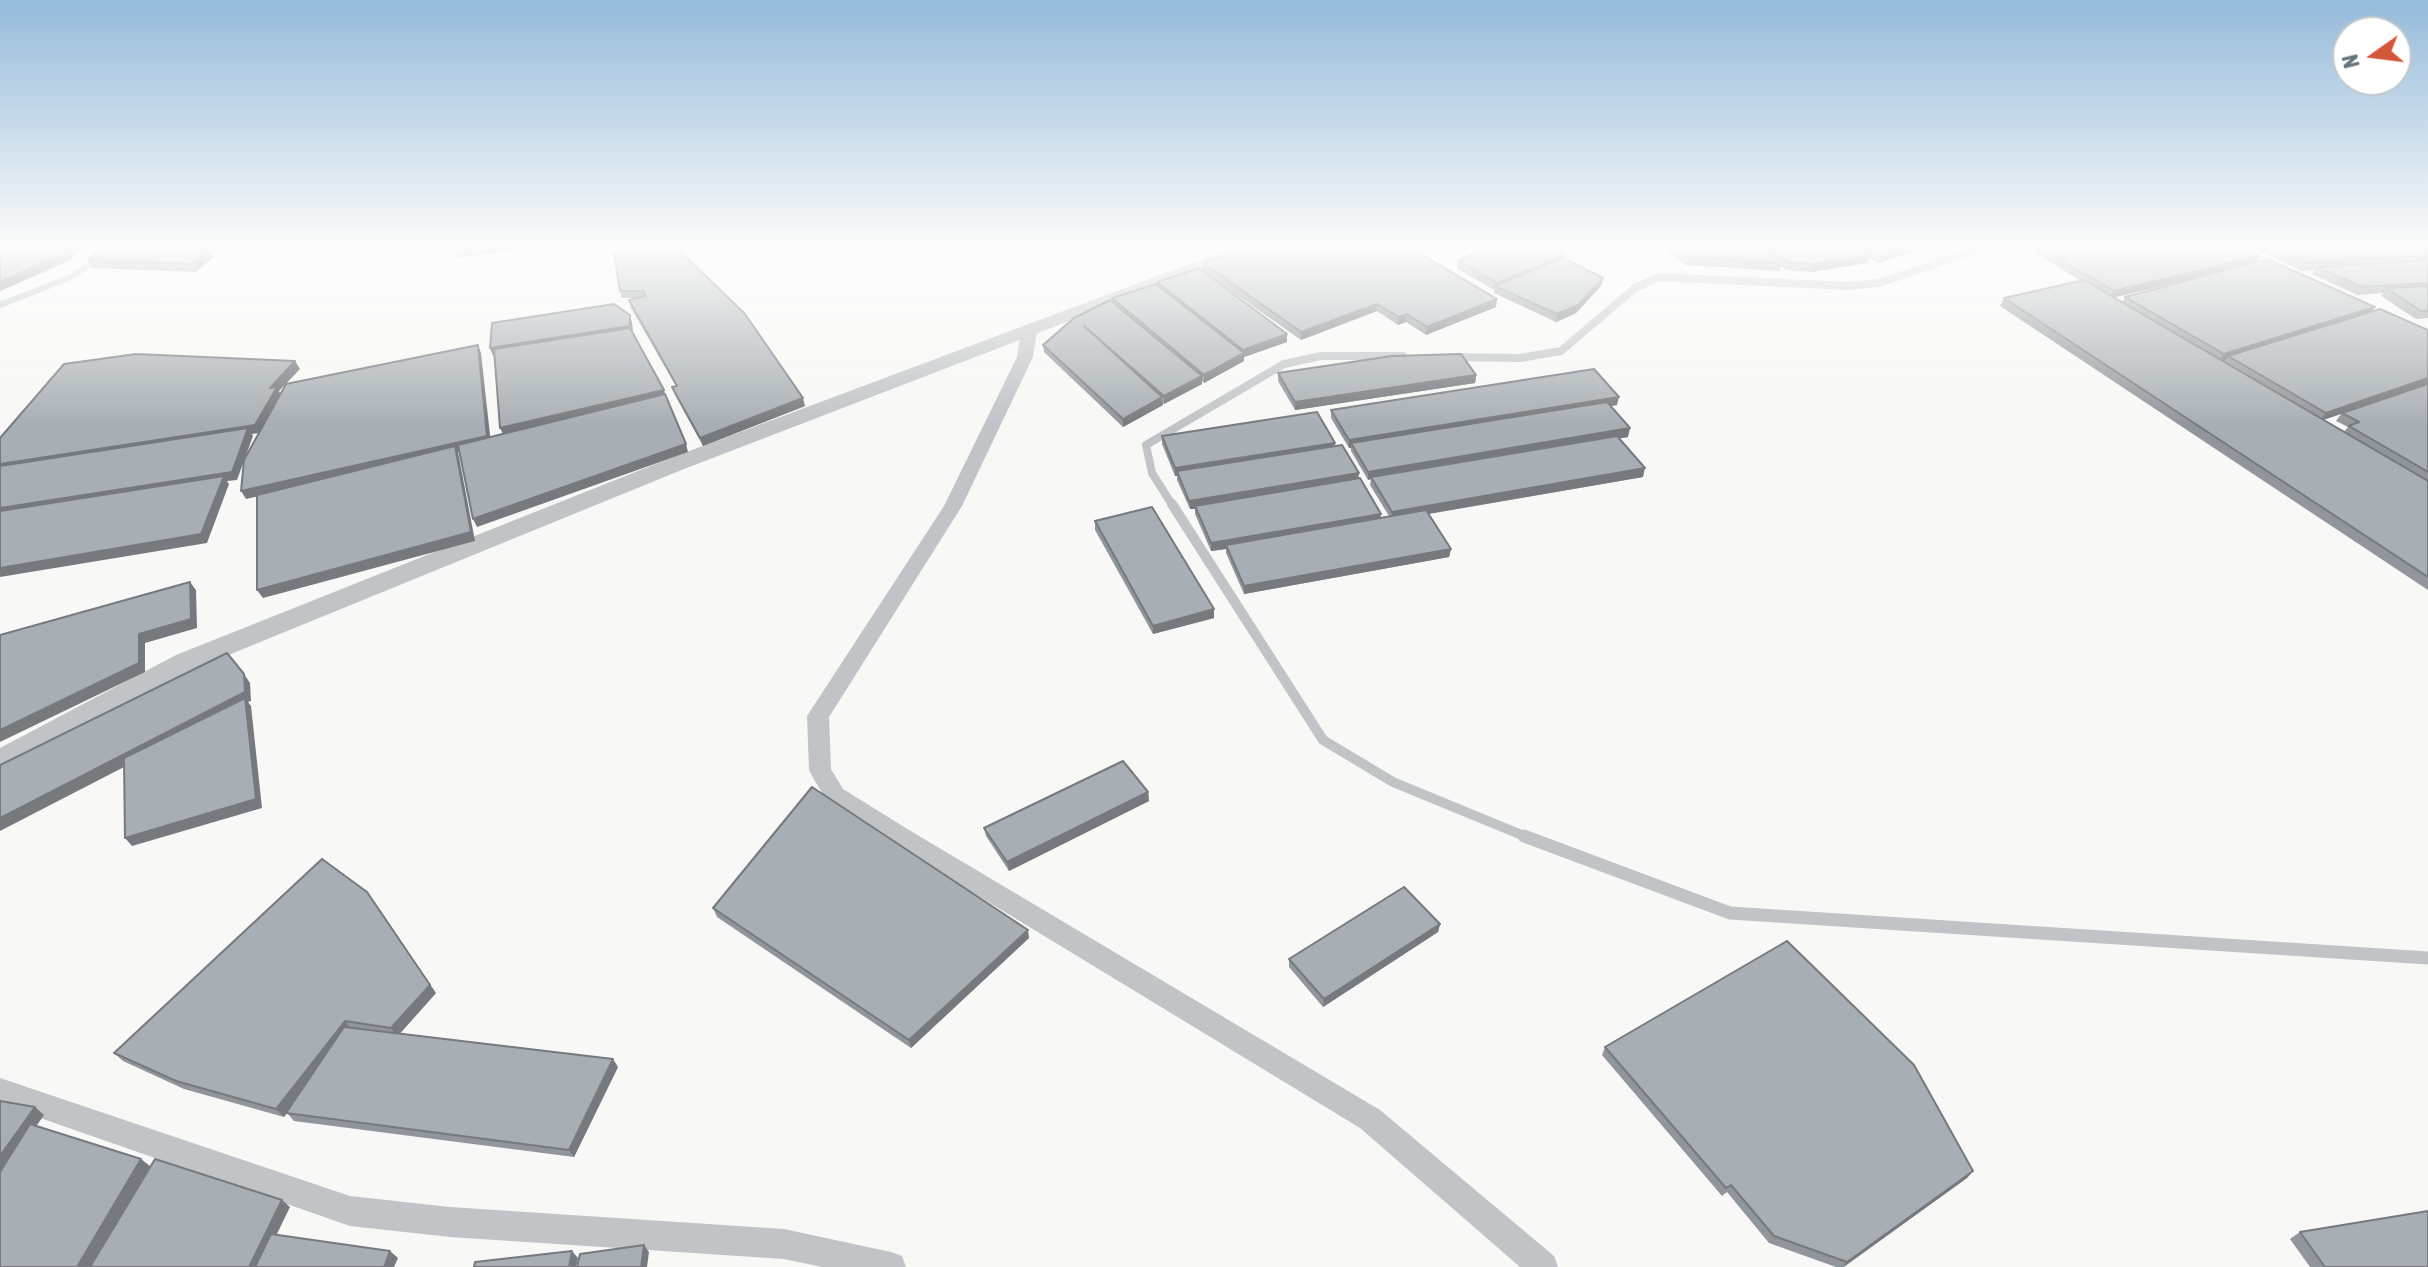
<!DOCTYPE html>
<html>
<head>
<meta charset="utf-8">
<style>
	body { margin:0 }
	#map { position:relative; width:2428px; height:1267px; overflow:hidden; background:#f8f8f6; font-family:"Asap Condensed",sans-serif }
	canvas { display:block }
	.north { position:absolute; left:2332px; top:16px; width:80px; height:80px; box-sizing:border-box; background:#fff; border:2px solid #c2c7cb; border-radius:50%; rotate:256deg; font-size:22px; font-weight:700; line-height:32px; text-align:center; color:#66747e }
	.north::after { content:''; display:block; margin:auto; width:28px; height:36px; background:#d45739; clip-path:polygon(50% 0,100% 100%,50% 72%,0 100%) }
</style>
</head>
<body>
<div id="map">
<canvas width="2428" height="1267"></canvas>
<div class="north">N</div>
</div>
<script>
const ctx = document.querySelector('canvas').getContext('2d');
ctx.lineJoin = 'round';
function poly(rows) {
  const path = new Path2D();
  for (const r of rows) {
    path.moveTo(r[0], r[1]);
    for (let i = 2; i < r.length; i += 2) path.lineTo(r[i], r[i + 1]);
  }
  return path;
}
function trace(path, color, width, dash) {
  ctx.strokeStyle = color;
  ctx.lineWidth = width;
  ctx.lineCap = dash ? 'butt' : 'round';
  ctx.setLineDash(dash || []);
  ctx.stroke(path);
}
function fill(path, color) {
  ctx.fillStyle = color;
  ctx.fill(path, 'evenodd');
}
trace(poly([
	[0,305,71,277,92,263,104,248]
]), '#b8c3c6', 6);
trace(poly([
	[1451,357,1520,358,1561,351,1635,288,1659,277,1848,286,1879,283,1981,248],
	[1173,506,1152,473,1146,445,1284,364,1321,356,1403,356]
]), '#c0c4c7', 8);
trace(poly([
	[1172,504,1323,740,1393,782,1529,838]
]), '#c0c4c7', 10);
trace(poly([
	[1524,836,1730,913,2428,958]
]), '#c0c4c7', 13);
fill(poly([
	[1029,326,1037,331,1033,357,962,506,829,717,831,769,843,789,909,830,1380,1110,1554,1256,1558,1267,1520,1267,1360,1128,893,844,827,801,812,776,809,770,807,716,944,506,1017,357,1021,331,1029,326],
	[0,1078,350,1196,450,1207,784,1229,891,1252,902,1256,906,1267,822,1267,784,1259,450,1237,350,1226,0,1104,0,1078]
]), '#c0c4c7');
fill(poly([
	[1232,248,1259,248,684,469,194,669,0,772,0,748,176,655,668,459,1232,248]
]), '#c0c4c7');
fill(poly([
	[103,248,194,248,193,249,209,250,214,257,195,272,93,268,88,260],
	[616,248,677,248,805,406,703,446,675,395,672,387,676,386,631,308,629,300,635,298,622,298,620,291,617,253],
	[1663,248,1922,248,1879,263,1869,258,1867,263,1811,272,1787,270,1781,266,1779,271,1685,265],
	[2027,248,2242,248,2260,256,2256,262,2372,311,2428,330,2428,590,2000,306,2004,298,2081,281],
	[2206,275,2125,297,2122,303,2113,298],
	[2341,414,2336,421,2348,427,2344,432,2323,420],
	[2254,248,2428,248,2428,318,2416,319,2381,296,2383,293,2357,295,2312,274,2315,270,2302,271],
	[1565,259,1603,278,1601,286,1576,313,1556,322,1494,293,1494,290,1457,268,1458,260],
	[1203,263,1496,307,1426,335,1406,322,1398,325,1377,311,1301,340,1203,271],
	[1157,282,1287,342,1244,357,1244,361,1204,383,1202,381,1202,384,1164,404,1163,403,1163,405,1123,427,1044,352,1043,345,1112,302,1112,298,1157,285],
	[1278,373,1476,375,1475,383,1295,410,1278,381],
	[1617,405,1611,406,1628,437,1619,438,1643,477,1429,514,1451,549,1449,557,1244,594,1226,553,1226,549,1211,551,1195,514,1195,509,1190,509,1177,480,1177,476,1175,476,1162,444,1162,436,1334,446,1359,479,1381,518,1389,516,1370,485,1371,479,1368,480,1351,451,1351,448,1349,448,1331,418,1331,410],
	[1095,521,1214,618,1153,634,1095,530],
	[1148,792,1149,801,1009,871,986,836,984,828],
	[713,908,1029,938,911,1048,717,917],
	[1440,924,1438,932,1323,1007,1289,967,1289,959],
	[436,993,400,1033,618,1067,574,1157,294,1121,287,1113,284,1117,184,1089,123,1061,114,1053],
	[1605,1047,1973,1171,1967,1178,1844,1267,1836,1267,1769,1243,1727,1192,1722,1196,1602,1055],
	[2300,1232,2428,1267,2310,1267,2290,1239]
]), '#90969b');
fill(poly([
	[70,248,83,248,69,261,0,291,0,282],
	[471,248,525,248,458,258,455,251],
	[616,248,656,248,618,255],
	[1904,248,1922,248,1879,263,1882,256],
	[209,250,214,257,195,272,191,264],
	[1566,255,1564,262,1496,286,1497,283],
	[1870,255,1867,263,1811,272,1813,264],
	[2260,256,2256,264,2110,298,2114,291],
	[1603,278,1601,286,1576,313,1556,322,1557,314],
	[1497,299,1496,307,1426,335,1427,327],
	[1377,304,1377,311,1301,340,1301,332],
	[2375,307,2370,315,2228,356,2226,360,2219,362,2224,354],
	[1407,314,1406,322,1398,325,1399,317],
	[630,315,632,322,633,333,493,356,490,348],
	[1287,334,1287,342,1244,357,1244,361,1204,383,1204,375,1243,353,1243,350],
	[478,345,481,353,491,444,458,452,475,541,263,598,257,590,456,452,246,499,241,491],
	[295,361,300,369,279,391,281,395,259,433,252,434,253,436,237,480,227,481,229,484,207,543,0,577,0,464,270,388],
	[1476,375,1475,383,1295,410,1295,402],
	[1202,376,1202,384,1164,404,1164,396],
	[2428,378,2428,384,2320,421,2326,413],
	[664,390,666,398,504,436,500,428],
	[1162,397,1163,405,1123,427,1123,419],
	[1619,397,1617,405,1354,447,1351,443,1351,448,1349,448,1349,440],
	[803,398,805,406,703,446,700,438],
	[1630,428,1628,437,1373,479,1371,477,1371,479,1368,480,1368,472],
	[1335,443,1334,451,1177,471,1177,476,1175,476,1175,468],
	[686,444,688,452,477,527,473,519],
	[1645,468,1643,477,1391,520,1392,512],
	[1359,473,1358,481,1195,506,1195,509,1190,509,1189,501],
	[1381,514,1380,522,1226,545,1226,549,1211,551,1211,543],
	[1451,549,1449,557,1244,594,1244,586],
	[190,582,196,590,197,628,145,643,145,672,0,742,0,730,139,634],
	[1214,609,1214,618,1153,634,1153,626],
	[244,674,250,683,251,701,248,702,251,706,262,808,132,846,125,838,246,704,0,831,0,818],
	[1148,792,1149,801,1009,871,1007,862],
	[373,900,436,993,397,1037,391,1028],
	[1440,924,1438,932,1323,1007,1324,999],
	[1028,930,1029,938,911,1048,909,1040],
	[345,1021,351,1029,284,1117,276,1109],
	[613,1059,618,1067,574,1157,569,1150],
	[35,1107,44,1115,0,1178,0,1156],
	[141,1159,150,1166,91,1267,77,1267],
	[1973,1171,1967,1178,1843,1267,1847,1262],
	[282,1200,290,1207,261,1267,249,1267],
	[644,1245,649,1252,647,1267,641,1267],
	[390,1251,398,1258,394,1267,384,1267],
	[572,1251,578,1258,576,1267,569,1267]
]), '#767a7e');
const building = poly([
	[0,248,70,248,64,253,0,282,0,248],
	[103,248,180,248,209,250,191,264,88,260,103,248],
	[636,248,677,248,745,314,803,398,700,438,672,387,677,386,629,300,646,296,643,291,620,291,614,254,636,248],
	[1247,248,1411,248,1497,299,1427,327,1407,314,1399,317,1377,304,1301,332,1203,263,1247,248],
	[1489,248,1553,248,1566,255,1497,283,1458,260,1489,248],
	[1675,248,1763,248,1782,263,1687,257,1675,248],
	[1771,248,1860,248,1870,255,1813,264,1789,263,1771,248],
	[1867,248,1904,248,1882,256,1867,248],
	[2041,248,2242,248,2260,256,2114,291,2041,248],
	[2274,248,2428,248,2428,255,2307,263,2274,248],
	[1563,258,1603,278,1578,305,1557,314,1495,286,1563,258],
	[2267,259,2375,307,2224,354,2125,297,2267,259],
	[2428,260,2428,283,2362,287,2317,267,2428,260],
	[1199,268,1287,334,1243,350,1157,282,1199,268],
	[2084,280,2428,481,2428,577,2004,298,2084,280],
	[1156,284,1244,353,1204,375,1112,298,1156,284],
	[2428,286,2428,311,2421,311,2386,288,2428,286],
	[1110,300,1202,376,1164,396,1084,326,1162,397,1123,419,1043,345,1074,318,1110,300],
	[614,304,630,315,630,326,490,348,492,323,614,304],
	[2380,309,2428,330,2428,378,2326,413,2228,356,2380,309],
	[630,328,664,390,500,428,494,349,630,328],
	[478,345,487,436,241,491,244,460,286,384,478,345],
	[136,354,295,361,270,388,277,387,255,425,0,464,0,438,64,364,136,354],
	[1461,354,1476,375,1295,402,1278,373,1392,356,1461,354],
	[1594,369,1619,397,1349,440,1331,410,1594,369],
	[2428,384,2428,472,2349,426,2359,422,2342,413,2428,384],
	[665,394,686,444,473,519,458,445,665,394],
	[1607,402,1630,428,1368,472,1351,443,1607,402],
	[1317,412,1335,443,1175,468,1162,436,1317,412],
	[248,428,232,472,0,508,0,466,248,428],
	[1617,436,1645,468,1392,512,1371,477,1617,436],
	[1342,445,1359,473,1189,501,1177,471,1342,445],
	[455,446,471,532,257,590,257,495,455,446],
	[224,476,201,534,0,568,0,511,224,476],
	[1360,478,1381,514,1211,543,1195,506,1360,478],
	[1152,507,1214,609,1153,626,1095,521,1152,507],
	[1426,510,1451,549,1244,586,1226,545,1426,510],
	[190,582,191,619,139,634,139,663,0,730,0,635,190,582],
	[227,653,244,674,245,692,0,818,0,765,227,653],
	[245,698,256,799,125,838,124,758,245,698],
	[1123,761,1148,792,1007,862,984,828,1123,761],
	[812,787,1028,930,909,1040,713,908,812,787],
	[322,859,367,892,430,985,391,1028,345,1021,276,1109,176,1081,114,1053,322,859],
	[1404,887,1440,924,1324,999,1289,959,1404,887],
	[1787,941,1914,1065,1973,1171,1847,1262,1774,1236,1731,1185,1726,1188,1605,1047,1787,941],
	[344,1027,613,1059,569,1150,286,1113,344,1027],
	[0,1101,35,1107,0,1156,0,1101],
	[30,1124,141,1159,77,1267,0,1267,0,1172,30,1124],
	[155,1159,282,1200,249,1267,90,1267,155,1159],
	[2428,1211,2428,1267,2325,1267,2300,1232,2428,1211],
	[271,1234,390,1251,384,1267,255,1267,271,1234],
	[644,1245,641,1267,577,1267,580,1254,644,1245],
	[572,1251,569,1267,474,1267,475,1262,572,1251]
]);
fill(building, '#a8afb4');
trace(building, '#767a7e', 2);
const sky = ctx.createLinearGradient(0, 0, 0, 426);
sky.addColorStop(0, '#95bada');
sky.addColorStop(0.58, '#fcfcfb');
sky.addColorStop(1, '#fcfcfb00');
ctx.fillStyle = sky;
ctx.fillRect(0, 0, 2428, 426);
</script>
</body>
</html>
